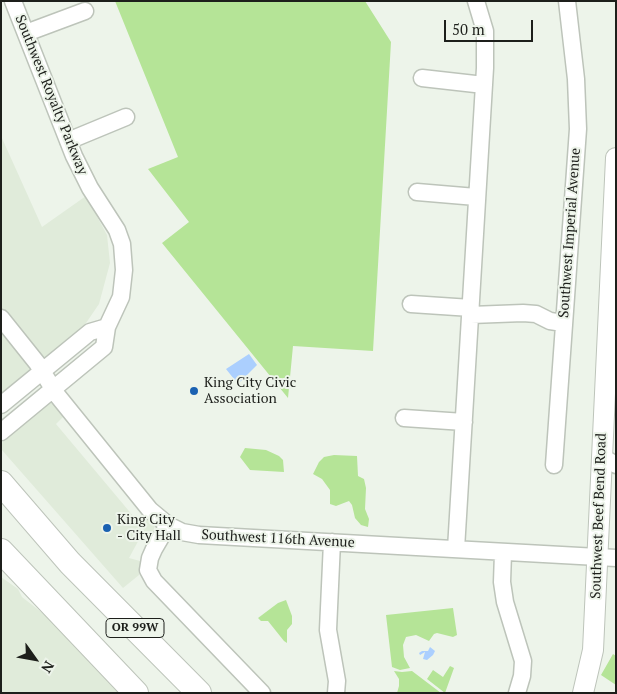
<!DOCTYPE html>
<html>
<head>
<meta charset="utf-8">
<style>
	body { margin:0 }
	#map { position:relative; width:617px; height:694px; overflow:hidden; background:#edf4ea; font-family:"PT Serif",serif }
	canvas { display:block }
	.frame { position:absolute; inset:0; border:2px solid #1d1f1b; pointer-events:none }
	.north { position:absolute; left:10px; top:634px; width:50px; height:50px; -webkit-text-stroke:4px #edf4ea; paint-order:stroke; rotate:122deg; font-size:14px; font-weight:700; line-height:20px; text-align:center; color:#1d1f1b }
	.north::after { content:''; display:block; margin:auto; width:18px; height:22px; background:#1d1f1b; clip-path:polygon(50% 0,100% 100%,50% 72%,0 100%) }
	.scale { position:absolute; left:444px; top:20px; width:89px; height:22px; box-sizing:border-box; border:2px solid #1d1f1b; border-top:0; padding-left:6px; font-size:15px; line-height:18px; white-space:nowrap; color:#1d1f1b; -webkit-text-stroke:4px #edf4ea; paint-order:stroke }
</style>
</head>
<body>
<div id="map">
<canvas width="617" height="694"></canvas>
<div class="frame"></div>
<div class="north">N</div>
<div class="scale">50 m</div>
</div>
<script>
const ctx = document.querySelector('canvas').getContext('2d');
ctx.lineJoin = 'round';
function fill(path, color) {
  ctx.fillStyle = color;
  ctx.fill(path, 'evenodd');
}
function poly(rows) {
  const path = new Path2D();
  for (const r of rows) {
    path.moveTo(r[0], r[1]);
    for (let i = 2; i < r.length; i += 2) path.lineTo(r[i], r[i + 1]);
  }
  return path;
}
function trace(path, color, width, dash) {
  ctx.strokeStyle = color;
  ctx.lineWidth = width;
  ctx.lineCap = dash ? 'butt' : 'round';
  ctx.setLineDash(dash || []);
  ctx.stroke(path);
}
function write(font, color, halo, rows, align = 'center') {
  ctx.font = font + ' "PT Serif",serif';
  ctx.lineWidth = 4;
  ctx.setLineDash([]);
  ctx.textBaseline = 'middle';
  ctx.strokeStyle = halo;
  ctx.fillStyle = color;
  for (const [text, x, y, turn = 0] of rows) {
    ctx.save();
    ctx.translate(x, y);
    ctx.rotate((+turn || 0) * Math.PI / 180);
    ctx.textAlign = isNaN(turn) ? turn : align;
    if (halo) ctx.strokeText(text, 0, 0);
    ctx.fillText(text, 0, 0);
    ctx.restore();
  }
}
fill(poly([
	[1,136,42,227,86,196,107,235,110,263,99,304,84,326,1,393],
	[48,402,56,405,64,416,56,424,139,523,145,515,155,525,153,534,142,534,129,558,140,561,142,565,139,575,123,588,1,449,4,435],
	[1,577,18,589,22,597,50,619,121,693,1,693]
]), '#e0ebda');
fill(poly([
	[115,1,365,1,391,42,373,351,293,346,288,398,162,243,189,222,148,169,178,157],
	[245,448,266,450,279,456,283,460,284,472,250,470,240,457],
	[334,455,357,456,358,476,364,479,366,488,365,509,369,519,368,527,361,525,355,518,352,505,349,501,336,506,330,504,330,490,322,479,313,474,319,462,324,457],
	[286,600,292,616,292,624,287,630,287,643,284,641,268,621,261,621,258,618,278,603],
	[453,608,457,635,453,637,437,633,434,634,429,641,416,635,406,637,403,645,404,657,410,668,400,670,392,667,386,615],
	[613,654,616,656,616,685,601,675],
	[450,666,454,668,445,693,427,679,433,670,443,677],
	[394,671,402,672,412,671,441,693,397,693,399,686,399,679]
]), '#b5e497');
fill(poly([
	[249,354,257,365,238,384,226,369],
	[430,647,435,651,433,655,427,660,423,659,425,652,420,655,419,653,422,651,428,651]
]), '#abcffe');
const minor = poly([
	[26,33,85,11],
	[422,78,484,85],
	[68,141,126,117],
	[417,192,476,197],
	[411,304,471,308],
	[471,315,523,313,536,314,550,321,563,323],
	[1,318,37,363,57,395,150,510,168,525,182,532,199,535,616,558],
	[1,405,90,332,107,327],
	[404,418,464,422],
	[1,432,104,347,107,327,121,297,124,270,122,244,117,230,90,188,74,156,13,1],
	[601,456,616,465],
	[554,465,578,129,576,79,567,1],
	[168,525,154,549,150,558,148,570,154,581,262,693],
	[332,542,328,630,337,681,336,693],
	[456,549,485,68,485,31,476,1],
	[503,553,502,582,505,602,523,661,522,676,517,693]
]);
const major = poly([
	[583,693,593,650,616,158]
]);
const highway = poly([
	[1,483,70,563,199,693],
	[1,551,136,693]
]);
trace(minor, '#bdc4ba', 19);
trace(major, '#bdc4ba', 22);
trace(highway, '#bdc4ba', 26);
trace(minor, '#fff', 16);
trace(major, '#fff', 20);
trace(highway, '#fff', 24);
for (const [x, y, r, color] of [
	[194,391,5,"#1a61b1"],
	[107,528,5,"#1a61b1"]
]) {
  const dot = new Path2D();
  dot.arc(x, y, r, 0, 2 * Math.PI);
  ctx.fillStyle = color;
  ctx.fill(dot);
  trace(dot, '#edf4ea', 2);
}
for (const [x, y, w] of [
	[135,628,58]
]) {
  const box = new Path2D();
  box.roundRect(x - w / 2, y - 9.5, w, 19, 4);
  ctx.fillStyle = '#edf4ea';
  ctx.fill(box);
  trace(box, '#1d1f1b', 1);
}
write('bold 12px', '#1d1f1b', null, [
	["OR 99W",135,628]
]);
write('14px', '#1d1f1b', '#edf4ea', [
	["Southwest Royalty Parkway",51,95,68],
	["Southwest Imperial Avenue",570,233,-86],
	["Southwest Beef Bend Road",599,516,-88],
	["Southwest 116th Avenue",278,539,3]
]);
write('14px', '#1d1f1b', '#edf4ea', [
	["King City Civic",204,383],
	["Association",204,399],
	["King City",117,520],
	["- City Hall",117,536]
], 'left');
</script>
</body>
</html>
